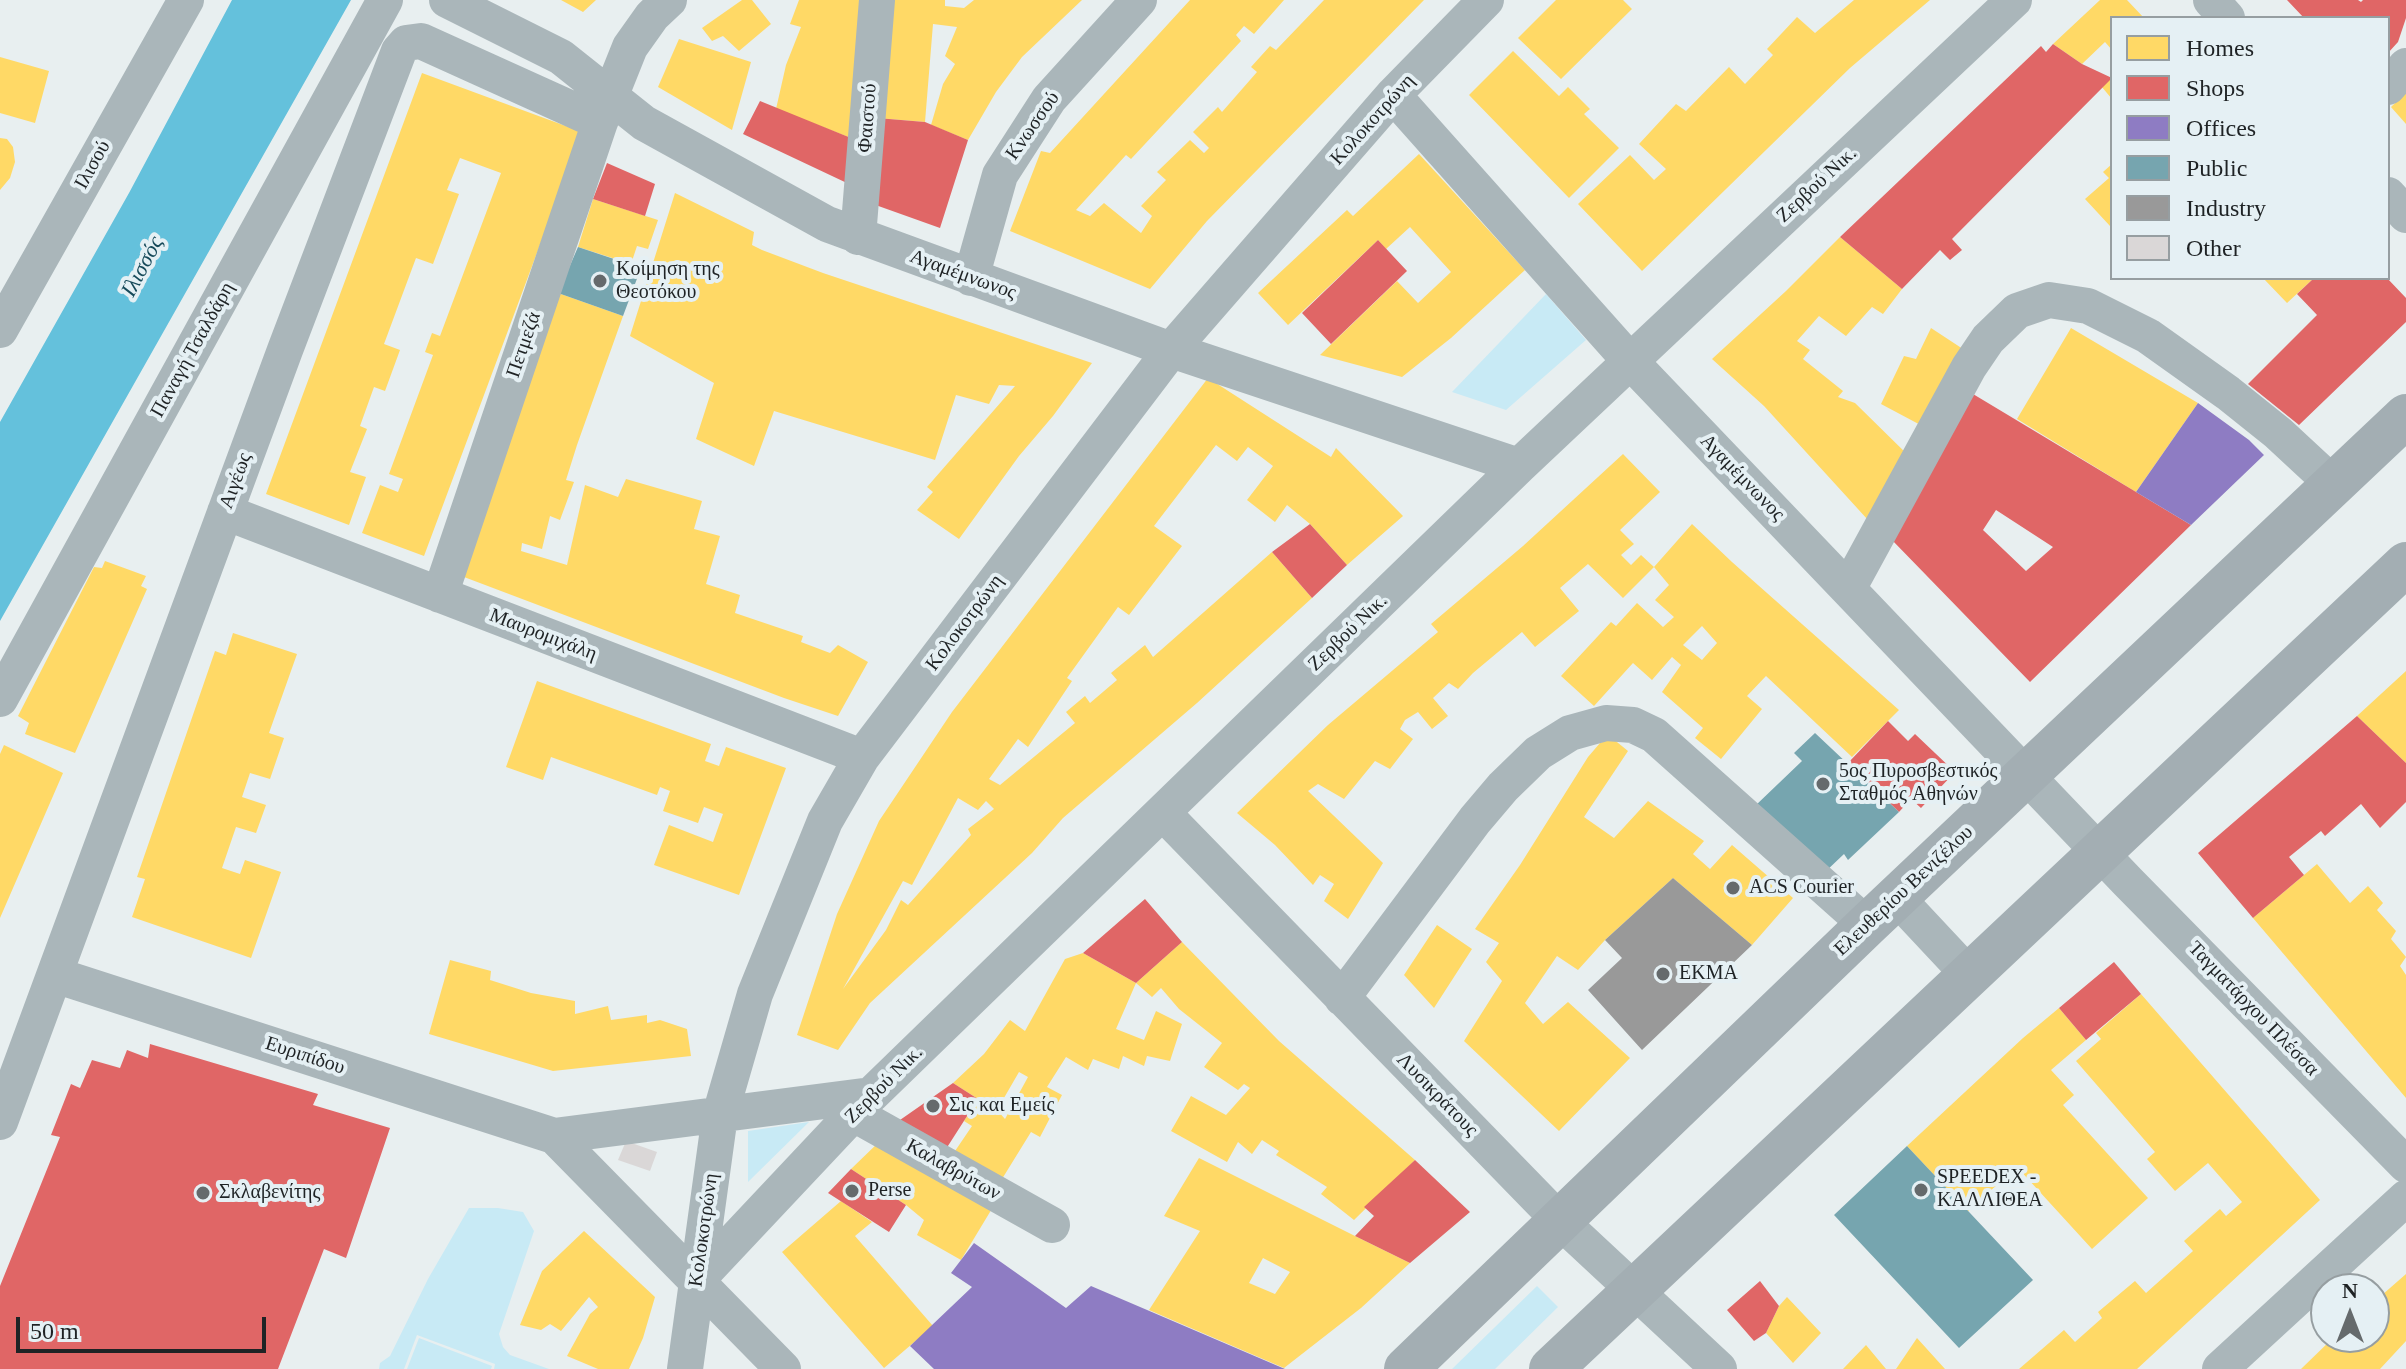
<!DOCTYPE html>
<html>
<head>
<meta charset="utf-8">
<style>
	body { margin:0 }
	#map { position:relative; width:2406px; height:1369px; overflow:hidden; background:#e8eff0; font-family:Georgia,serif }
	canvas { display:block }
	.legend { position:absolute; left:2110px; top:16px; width:280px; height:264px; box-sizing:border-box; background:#e5f0f4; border:2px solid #969ea1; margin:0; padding:10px 14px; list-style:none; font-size:24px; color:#1f2325 }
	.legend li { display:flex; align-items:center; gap:16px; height:40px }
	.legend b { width:40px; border:2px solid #969ea1 }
	.north { position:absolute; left:2310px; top:1273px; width:80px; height:80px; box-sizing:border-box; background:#e5f0f4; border:2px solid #969ea1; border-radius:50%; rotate:0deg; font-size:22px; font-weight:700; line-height:32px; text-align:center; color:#1f2325 }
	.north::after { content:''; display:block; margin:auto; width:28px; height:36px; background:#656a6c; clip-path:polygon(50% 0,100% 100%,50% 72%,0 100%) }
	.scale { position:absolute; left:16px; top:1317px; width:250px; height:36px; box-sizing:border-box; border:4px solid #1f2325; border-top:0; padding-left:10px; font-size:24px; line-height:28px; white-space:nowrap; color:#1f2325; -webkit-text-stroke:6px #e5f0f4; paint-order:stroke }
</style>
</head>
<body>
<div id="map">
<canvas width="2406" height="1369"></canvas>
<ul class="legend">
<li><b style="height:22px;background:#ffd966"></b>Homes</li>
<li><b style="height:22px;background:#e06666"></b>Shops</li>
<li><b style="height:22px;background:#8e7cc3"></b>Offices</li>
<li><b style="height:22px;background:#76a5af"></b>Public</li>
<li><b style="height:22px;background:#999"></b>Industry</li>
<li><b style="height:22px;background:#dad7d7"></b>Other</li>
</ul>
<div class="north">N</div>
<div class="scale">50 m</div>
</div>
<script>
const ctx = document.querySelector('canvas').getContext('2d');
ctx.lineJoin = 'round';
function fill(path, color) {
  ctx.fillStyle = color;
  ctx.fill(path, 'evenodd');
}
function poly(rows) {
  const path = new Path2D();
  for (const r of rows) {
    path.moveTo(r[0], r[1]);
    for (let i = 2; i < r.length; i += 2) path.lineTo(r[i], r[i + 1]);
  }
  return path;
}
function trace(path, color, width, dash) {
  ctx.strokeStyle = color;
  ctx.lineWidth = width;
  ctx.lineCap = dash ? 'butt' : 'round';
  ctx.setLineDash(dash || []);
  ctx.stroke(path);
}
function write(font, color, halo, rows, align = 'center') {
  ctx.font = font + ' Georgia,serif';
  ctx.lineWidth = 8;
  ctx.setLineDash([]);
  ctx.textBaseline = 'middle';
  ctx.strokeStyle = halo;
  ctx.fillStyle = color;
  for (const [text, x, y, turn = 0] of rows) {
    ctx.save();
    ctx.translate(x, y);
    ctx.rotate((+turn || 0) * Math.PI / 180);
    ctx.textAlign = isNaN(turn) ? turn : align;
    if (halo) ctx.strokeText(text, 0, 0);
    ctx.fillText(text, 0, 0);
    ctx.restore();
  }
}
fill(poly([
	[1546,294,1586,340,1506,410,1452,392],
	[809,1122,748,1182,748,1131],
	[469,1208,498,1208,523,1212,534,1231,499,1334,503,1347,510,1355,549,1369,494,1369,495,1364,417,1335,404,1369,379,1369,380,1363,390,1356,428,1279],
	[1537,1286,1558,1307,1495,1369,1452,1369],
	[419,1338,492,1366,491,1369,407,1369]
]), '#c8eaf5');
fill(poly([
	[232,0,351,0,0,621,0,422,129,193]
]), '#64c1dc');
fill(poly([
	[561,0,596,0,583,12],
	[742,0,752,0,771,24,739,51,723,36,712,41,702,28],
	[799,0,865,0,851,138,776,109,786,65,801,27,790,24],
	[883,0,945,0,945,6,964,8,974,0,1082,0,1022,57,996,92,968,140,931,125,943,84,955,64,945,56,957,27,933,24,925,122,877,118],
	[1190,0,1284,0,1254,34,1244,26,1236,35,1241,41,1131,159,1126,155,1076,210,1090,216,1104,203,1141,233,1152,216,1141,206,1166,180,1157,172,1190,140,1204,153,1209,148,1193,132,1218,107,1222,112,1257,72,1251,67,1270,46,1276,50,1324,0,1424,0,1207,221,1150,289,1010,231,1041,151,1050,153],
	[1556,0,1623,0,1632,9,1561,79,1518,38],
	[1854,0,1930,0,1850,68,1642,271,1578,204,1630,155,1654,180,1666,169,1639,144,1676,104,1686,111,1729,67,1745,84,1773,55,1767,49,1797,17,1815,33],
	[2100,0,2127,0,2144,18,2112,18,2112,50,2105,42,2082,64,2053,44],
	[679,39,751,62,732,130,658,87],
	[1513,51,1559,96,1568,87,1590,109,1584,114,1619,148,1569,198,1469,95],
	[0,57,49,71,35,123,0,113],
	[422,73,582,132,424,556,362,533,380,485,398,492,403,479,389,474,433,355,425,352,432,333,440,336,501,173,460,158,447,190,459,194,433,264,416,258,384,344,400,350,385,391,374,387,360,426,367,429,350,472,366,477,349,525,266,494],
	[2112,78,2112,99,2101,86],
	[2406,92,2406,124,2391,107],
	[0,138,7,139,13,147,15,162,10,178,0,190],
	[1419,154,1525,270,1451,338,1402,377,1320,355,1397,281,1418,303,1451,272,1410,227,1386,249,1378,240,1288,325,1258,293,1347,210,1353,216],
	[2112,164,2112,224,2110,226,2085,199,2109,178,2103,172],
	[675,193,754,232,752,245,762,250,823,273,1092,363,1053,416,1019,456,959,539,917,510,933,492,927,487,1015,386,999,385,989,404,956,395,935,460,774,411,754,466,696,439,714,383,630,336],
	[593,199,658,220,648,249,637,246,631,264,578,247],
	[1840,237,1902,289,1883,314,1872,307,1846,336,1819,316,1797,341,1810,350,1803,359,1843,391,1838,397,1855,403,1912,459,1868,520,1764,406,1712,359,1786,291],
	[2263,278,2314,278,2287,303],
	[558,293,623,316,577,445,566,480,574,482,560,520,550,516,542,549,522,543,521,551,567,565,585,485,618,497,626,479,702,501,694,529,720,536,706,584,740,595,735,613,803,636,801,642,830,653,838,645,868,662,838,716,784,698,464,577],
	[1931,328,1966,351,1928,429,1881,404,1904,356,1916,359],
	[2071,328,2198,403,2136,492,2017,419],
	[1208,378,1331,457,1336,448,1403,516,1347,565,1310,524,1287,505,1275,522,1247,500,1273,466,1248,447,1237,461,1216,445,1154,526,1182,546,1129,615,1118,607,1067,678,1072,681,1028,747,1018,739,989,779,1000,785,1075,723,1066,712,1085,696,1090,703,1117,680,1111,673,1145,645,1153,657,1272,552,1312,598,1197,703,1063,818,1032,853,870,1003,838,1050,797,1035,837,914,879,821,952,712],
	[958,798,978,810,986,801,994,809,968,829,971,835,908,905,901,900,886,930,843,989,903,881,912,885],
	[1623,454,1660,492,1620,530,1634,544,1621,555,1631,565,1641,555,1654,567,1623,598,1588,564,1560,588,1579,611,1535,647,1522,632,1473,673,1458,689,1449,683,1433,698,1448,716,1432,729,1418,712,1405,720,1400,729,1413,739,1390,769,1375,761,1344,799,1318,784,1308,791,1383,863,1348,919,1324,901,1334,884,1320,875,1313,885,1275,845,1237,813,1328,725,1438,632,1431,624,1523,546],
	[1692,524,1732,562,1899,710,1852,757,1766,676,1747,696,1762,709,1721,759,1695,738,1703,728,1662,692,1681,665,1672,657,1652,680,1633,663,1594,706,1561,676,1611,622,1616,626,1637,603,1663,627,1674,617,1655,600,1669,585,1654,567],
	[1702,626,1717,643,1702,660,1683,645],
	[105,561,146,576,141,586,147,589,75,753,25,734,29,723,18,716,94,567,102,568],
	[233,633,297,654,269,733,284,738,270,779,250,773,242,797,266,805,256,833,236,827,222,868,240,874,245,860,281,872,251,958,132,917,145,879,137,877,215,651,226,655],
	[2406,671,2406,763,2357,716],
	[537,681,711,744,705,761,719,766,726,747,786,768,739,895,654,865,669,825,713,842,723,814,704,807,698,823,663,811,670,791,660,787,657,795,551,757,543,780,506,767],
	[1612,738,1628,751,1584,817,1614,838,1648,801,1704,841,1693,854,1710,869,1732,845,1793,898,1752,945,1673,878,1605,940,1578,970,1557,956,1525,1003,1543,1024,1568,1002,1630,1058,1559,1131,1464,1041,1502,981,1486,962,1499,943,1475,929,1520,865,1588,757,1600,743],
	[4,745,63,773,0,918,0,754],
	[2317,864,2350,903,2368,886,2383,903,2377,910,2396,931,2391,939,2406,957,2400,966,2406,975,2406,1098,2253,918],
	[1437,925,1472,949,1434,1008,1404,975],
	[1182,942,1279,1041,1415,1160,1354,1220,1321,1194,1327,1187,1276,1155,1279,1151,1262,1140,1252,1154,1238,1142,1227,1162,1171,1131,1191,1096,1226,1115,1250,1088,1244,1084,1238,1090,1204,1067,1222,1043,1179,1009,1161,988,1152,997,1136,983,1116,1029,1144,1040,1156,1011,1182,1024,1170,1061,1147,1056,1144,1066,1123,1056,1119,1069,1093,1059,1088,1070,1066,1057,1047,1087,1062,1095,1040,1137,1031,1132,1002,1179,953,1154,972,1126,964,1121,978,1099,953,1083,984,1054,1010,1020,1025,1031,1065,959,1083,953,1136,983],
	[1019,1072,1028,1077,1005,1119,997,1110],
	[450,960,491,971,490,980,531,993,575,1001,575,1014,608,1006,611,1020,647,1015,647,1023,660,1020,687,1029,691,1056,553,1071,429,1034],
	[2141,994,2320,1200,2137,1369,2019,1369,2064,1330,2075,1342,2102,1318,2098,1312,2135,1281,2146,1293,2193,1251,2184,1241,2220,1209,2226,1216,2242,1202,2208,1163,2175,1191,2147,1159,2155,1152,2076,1061,2101,1039,2096,1033],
	[2059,1008,2086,1040,2051,1070,2074,1095,2063,1105,2148,1198,2092,1249,2017,1167,1968,1211,1907,1146,2023,1038],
	[880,1141,993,1207,961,1260,917,1235,924,1220,906,1205,851,1169],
	[1199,1158,1355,1236,1410,1263,1361,1308,1284,1368,1149,1310,1200,1231,1164,1216],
	[1263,1258,1290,1272,1275,1294,1249,1283],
	[841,1201,872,1222,855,1236,933,1326,884,1368,782,1252],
	[584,1231,655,1297,643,1338,629,1369,598,1369,567,1356,590,1314,598,1307,589,1297,561,1331,550,1324,541,1330,520,1325,542,1271],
	[2406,1274,2406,1341,2380,1369,2301,1369,2334,1337,2374,1337,2374,1302],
	[1787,1297,1821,1333,1793,1363,1766,1333,1779,1306],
	[1917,1338,1945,1369,1896,1369],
	[1866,1345,1886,1369,1843,1369]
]), '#ffd966');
fill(poly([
	[2287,0,2358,0,2361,2,2363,0,2406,0,2406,18,2398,42,2388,53,2388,18,2304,18],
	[2053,44,2082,64,2112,78,1952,239,1962,250,1950,260,1940,250,1902,289,1840,237,2041,46,2046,52],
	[760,101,851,138,849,184,743,134],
	[877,118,925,122,968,140,940,228,870,203],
	[607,163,655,184,645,216,593,199],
	[1378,240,1407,271,1331,344,1302,313],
	[2314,278,2387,278,2406,298,2406,322,2299,425,2248,384,2317,315,2297,294],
	[1968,391,2191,525,2030,682,1892,540],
	[1996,510,2053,547,2026,571,1983,530],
	[1310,524,1347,565,1312,598,1272,552],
	[2357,716,2406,763,2406,802,2380,828,2361,804,2325,836,2321,831,2289,857,2304,875,2253,918,2198,853],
	[1888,721,1908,741,1915,734,1955,772,1921,808,1911,799,1899,812,1848,763],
	[1145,899,1182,942,1136,983,1083,953],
	[2114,962,2141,994,2086,1040,2059,1008],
	[150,1044,318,1094,313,1105,390,1128,346,1258,324,1249,278,1369,0,1369,0,1286,60,1137,51,1135,71,1084,80,1088,92,1060,120,1068,127,1050,148,1058],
	[953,1083,978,1099,946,1149,900,1120],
	[1415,1160,1470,1212,1410,1263,1355,1236,1374,1216,1364,1207],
	[851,1169,906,1205,889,1232,828,1193],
	[1760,1281,1779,1306,1766,1333,1754,1341,1727,1310]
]), '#e06666');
fill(poly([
	[2198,403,2249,440,2264,455,2191,525,2136,492],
	[974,1243,1066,1308,1091,1286,1285,1369,934,1369,910,1346,972,1287,951,1273]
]), '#8e7cc3');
fill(poly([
	[578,247,641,268,623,316,558,293],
	[1815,733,1899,812,1848,860,1844,854,1824,873,1755,806,1802,761,1794,753],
	[1907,1146,2033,1280,1959,1348,1834,1215]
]), '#76a5af');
fill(poly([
	[1673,878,1752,945,1642,1050,1588,990,1622,958,1605,940]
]), '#999');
fill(poly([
	[626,1141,657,1152,650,1171,618,1160]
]), '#dad7d7');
trace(poly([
	[447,0,561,57,644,123,827,224,1171,350,1519,466],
	[2211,0,2227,18],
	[2388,87,2406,66],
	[1393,95,1630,361,2128,882,2406,1165],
	[2388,195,2406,215],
	[858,237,877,0],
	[971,278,1000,175,1049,99,1139,0],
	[0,330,186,0],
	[225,512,862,757],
	[1848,589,1969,367,1988,339,2017,311,2049,300,2088,306,2148,336,2228,393,2278,433,2333,484],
	[440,595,600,122,630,47,652,16,669,0],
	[0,699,385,0],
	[1163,813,1560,1221,1719,1369],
	[1897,898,1970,976],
	[55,975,554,1136,871,1095],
	[1342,998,1475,820,1503,787,1538,753,1570,733,1606,723,1633,725,1654,735,1867,925],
	[854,1114,1052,1225],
	[0,1122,285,350,399,51,406,43,421,41,600,122],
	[554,1136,783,1369],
	[696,1281,871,1095,1519,466,2014,0],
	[685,1369,720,1115,755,994,825,821,862,757,1171,350,1393,95,1486,0],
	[2220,1369,2406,1198]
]), '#aab6ba', 36);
trace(poly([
	[1406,1369,1867,925,2406,416],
	[1551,1369,2406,564]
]), '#a3aeb3', 44);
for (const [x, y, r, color] of [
	[600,281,8,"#656a6c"],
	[1823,784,8,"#656a6c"],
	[1733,888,8,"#656a6c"],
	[1663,974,8,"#656a6c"],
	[933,1106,8,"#656a6c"],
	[1921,1190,8,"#656a6c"],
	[852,1191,8,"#656a6c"],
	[203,1193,8,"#656a6c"]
]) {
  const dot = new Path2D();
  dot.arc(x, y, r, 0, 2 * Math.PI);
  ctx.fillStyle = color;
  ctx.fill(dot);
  trace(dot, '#e5f0f4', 3);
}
write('20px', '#1f2325', '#e5f0f4', [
	["Φαιστού",868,118,-86],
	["Κολοκοτρώνη",1373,120,-48],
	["Κνωσσού",1033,126,-55],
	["Ιλισού",93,165,-61],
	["Ζερβού Νικ.",1817,185,-43],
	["Αγαμέμνωνος",963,275,20],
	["Πετμεζά",524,345,-71],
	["Παναγή Τσαλδάρη",193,350,-61],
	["Αγαμέμνωνος",1742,478,46],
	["Αιγέως",236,481,-70],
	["Κολοκοτρώνη",965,623,-53],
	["Ζερβού Νικ.",1348,633,-44],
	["Μαυρομιχάλη",543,635,21],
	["Ελευθερίου Βενιζέλου",1904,891,-43],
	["Ταγματάρχου Πλέσσα",2253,1009,46],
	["Ευριπίδου",305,1056,18],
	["Ζερβού Νικ.",884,1085,-45],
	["Λυσικράτους",1437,1095,46],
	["Καλαβρύτων",953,1170,29],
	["Κολοκοτρώνη",704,1230,-82]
]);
write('20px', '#1f2325', '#e5f0f4', [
	["Κοίμηση της",616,270],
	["Θεοτόκου",616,293],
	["5ος Πυροσβεστικός",1839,772],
	["Σταθμός Αθηνών",1839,795],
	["ACS Courier",1749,888],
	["ΕΚΜΑ",1679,974],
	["Σις και Εμείς",949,1106],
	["SPEEDEX -",1937,1178],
	["ΚΑΛΛΙΘΕΑ",1937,1201],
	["Perse",868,1191],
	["Σκλαβενίτης",219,1193]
], 'left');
write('italic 22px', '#174a5a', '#e5f0f4', [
	["Ιλισσός",143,267,-62]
]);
</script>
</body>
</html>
